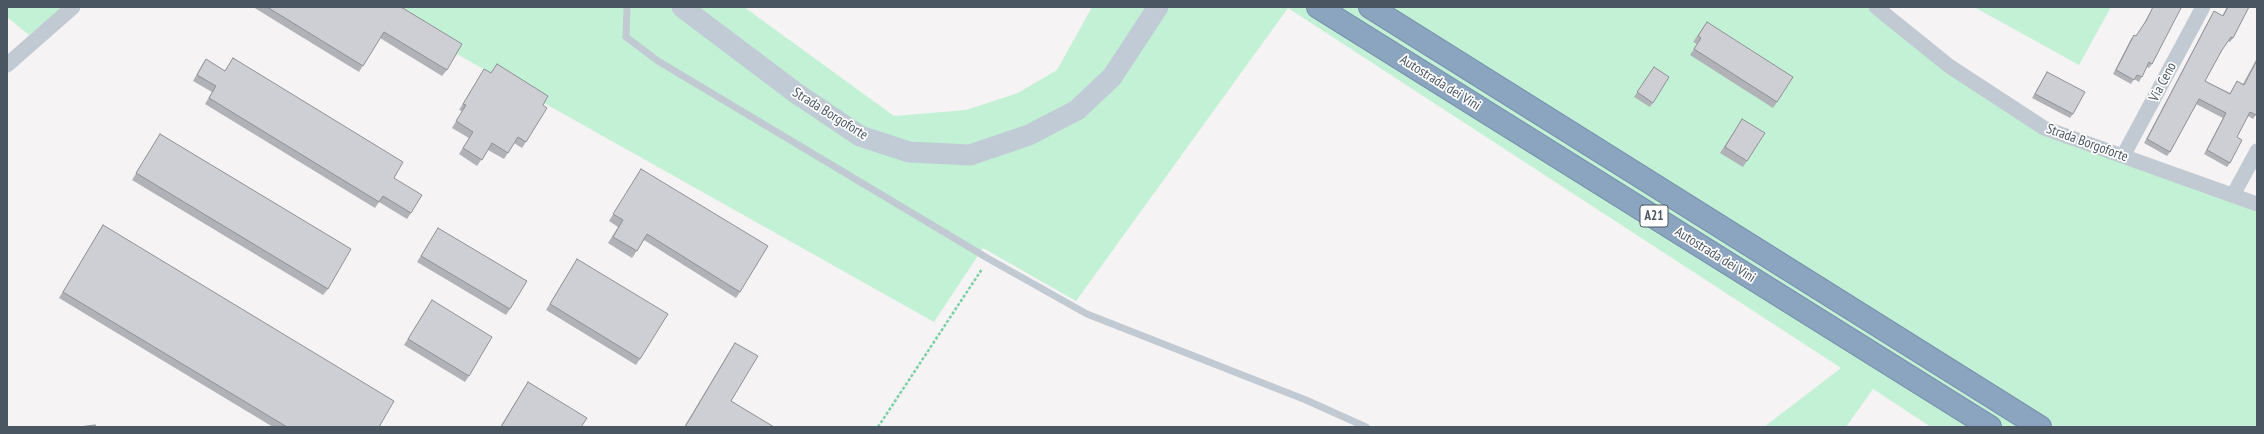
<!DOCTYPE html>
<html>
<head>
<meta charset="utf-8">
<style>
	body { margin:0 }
	#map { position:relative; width:2264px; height:434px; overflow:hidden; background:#f5f3f3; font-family:"PT Sans Narrow",sans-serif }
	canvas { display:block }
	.frame { position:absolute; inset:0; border:8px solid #4a5661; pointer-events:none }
</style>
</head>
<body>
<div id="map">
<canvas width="2264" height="434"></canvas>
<div class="frame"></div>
</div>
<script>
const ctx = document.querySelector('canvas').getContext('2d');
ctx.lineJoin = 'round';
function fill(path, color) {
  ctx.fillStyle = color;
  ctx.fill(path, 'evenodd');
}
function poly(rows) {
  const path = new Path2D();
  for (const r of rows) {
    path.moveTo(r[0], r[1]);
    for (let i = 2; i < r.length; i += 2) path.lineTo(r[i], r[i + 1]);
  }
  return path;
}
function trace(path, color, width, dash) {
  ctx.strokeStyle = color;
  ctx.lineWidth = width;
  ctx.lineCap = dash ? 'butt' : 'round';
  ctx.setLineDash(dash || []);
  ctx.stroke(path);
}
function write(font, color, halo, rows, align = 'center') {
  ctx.font = font + ' "PT Sans Narrow",sans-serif';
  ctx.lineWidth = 3.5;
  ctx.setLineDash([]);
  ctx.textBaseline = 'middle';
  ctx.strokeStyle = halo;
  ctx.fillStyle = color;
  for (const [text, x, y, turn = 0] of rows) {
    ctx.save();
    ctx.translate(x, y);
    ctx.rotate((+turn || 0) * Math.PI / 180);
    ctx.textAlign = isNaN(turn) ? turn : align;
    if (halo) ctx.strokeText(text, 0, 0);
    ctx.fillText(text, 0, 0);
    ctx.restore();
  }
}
fill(poly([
	[7,7,65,7,29,35,7,17],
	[373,7,744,7,894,116,966,110,1018,93,1057,70,1092,7,1882,7,2045,129,2257,205,2257,427,1931,427,1873,389,1846,427,1764,427,1841,368,1288,8,1076,301,983,248,934,322],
	[1974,7,2111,7,2079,65]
]), '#c3f1d5');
const highway = poly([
	[1318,7,1990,427],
	[1370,7,2040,427]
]);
trace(highway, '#7690ad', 24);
trace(poly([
	[878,427,982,269]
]), '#7ad0a6', 2.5, [3, 2]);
trace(poly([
	[627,7,626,37,658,61,989,259,1087,314,1306,400,1366,427]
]), '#c1cad2', 7);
trace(poly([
	[1876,7,1949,66,2044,128,2257,204],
	[7,65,73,7],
	[2123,156,2203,7],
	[2233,195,2257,151]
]), '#c1cad2', 15);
trace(poly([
	[682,7,796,93,860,136,909,152,970,155,1029,135,1077,110,1112,77,1158,7]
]), '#c1cbd6', 21);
trace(highway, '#8ba5c1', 22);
fill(poly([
	[253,7,377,7,379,8,379,7,401,7,447,70,442,76,380,38,359,72],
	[2153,7,2178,7,2152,64,2149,68,2147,67,2139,82,2134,79,2131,84,2113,74,2131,39,2134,35,2136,36,2143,25],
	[2227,7,2249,7,2233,38,2230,42,2228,41,2222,50,2205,81,2230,93,2237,81,2243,84,2257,58,2257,113,2253,119,2248,116,2237,137,2230,163,2227,167,2204,154,2223,118,2196,104,2170,152,2167,156,2144,143,2211,16,2214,11,2222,16],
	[1707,22,1777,102,1773,108,1690,55,1697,44,1693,42],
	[233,58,394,178,411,213,407,219,379,202,375,208,205,104,212,92,193,81,202,65,206,59,225,71],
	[497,64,543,105,526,142,522,148,514,143,504,159,488,150,477,166,459,154,469,138,452,128,462,111,459,110,484,69,491,73],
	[1654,67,1669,77,1650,107,1634,97],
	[2047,72,2073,114,2070,118,2032,98,2044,77],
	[1742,119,1747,161,1743,167,1720,153],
	[160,134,328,289,323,295,132,180],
	[641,169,740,292,736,298,644,240,632,258,608,243,618,227,609,221],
	[103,225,379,427,273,427,59,298],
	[438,228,510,309,506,315,417,262],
	[577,259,640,359,636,365,546,310],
	[432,300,469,376,465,382,404,345],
	[735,343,731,401,774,427,684,427,731,349],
	[528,382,581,427,500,427]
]), '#b0b2b7');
const building = poly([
	[267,7,377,7,379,8,380,7,401,7,462,44,447,70,384,32,363,66,267,7],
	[2153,7,2178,7,2181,8,2152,64,2149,62,2142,77,2137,75,2134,80,2116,70,2134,35,2136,36,2146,21,2153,7],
	[2228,7,2249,7,2233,38,2231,37,2222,50,2205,81,2230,94,2237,81,2244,85,2257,60,2257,113,2256,115,2250,112,2237,137,2242,140,2230,163,2207,150,2226,113,2199,99,2170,152,2147,139,2214,11,2223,16,2228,7],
	[1707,22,1793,77,1777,102,1694,49,1701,38,1698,36,1707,22],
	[233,58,403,162,394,178,422,195,411,213,383,196,379,202,209,98,216,86,197,75,206,59,225,71,233,58],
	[497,64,548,96,543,105,547,108,526,142,518,137,508,153,492,143,482,160,463,148,473,132,456,121,466,105,463,104,484,69,491,73,497,64],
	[1654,67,1669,77,1653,103,1637,92,1654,67],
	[2047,72,2085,92,2073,114,2035,94,2047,72],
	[1742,119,1765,133,1747,161,1725,147,1742,119],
	[160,134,351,249,328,289,136,173,160,134],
	[641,169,768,246,740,292,647,234,637,251,613,237,623,220,613,214,641,169],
	[103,225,394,401,379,427,287,427,63,292,103,225],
	[438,228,527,281,510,309,421,256,438,228],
	[577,259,668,314,640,359,550,304,577,259],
	[432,300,492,337,469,376,408,339,432,300],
	[735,343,758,356,731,401,774,427,685,427,735,343],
	[528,382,587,418,581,427,501,427,528,382],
	[95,425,96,427,79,427,95,425]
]);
fill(building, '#cdcfd5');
trace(building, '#909195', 1);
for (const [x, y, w] of [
	[1654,216,28]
]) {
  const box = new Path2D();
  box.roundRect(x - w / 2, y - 11, w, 22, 3);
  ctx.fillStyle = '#fff';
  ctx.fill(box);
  trace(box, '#4a5661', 1);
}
write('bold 13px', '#4a5661', null, [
	["A21",1654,216]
]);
write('14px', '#4a5661', '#fff', [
	["Via Ceno",2163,82,-62],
	["Autostrada dei Vini",1440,83,32],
	["Strada Borgoforte",830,114,32],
	["Strada Borgoforte",2087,143,20],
	["Autostrada dei Vini",1715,255,32]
]);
</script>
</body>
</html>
